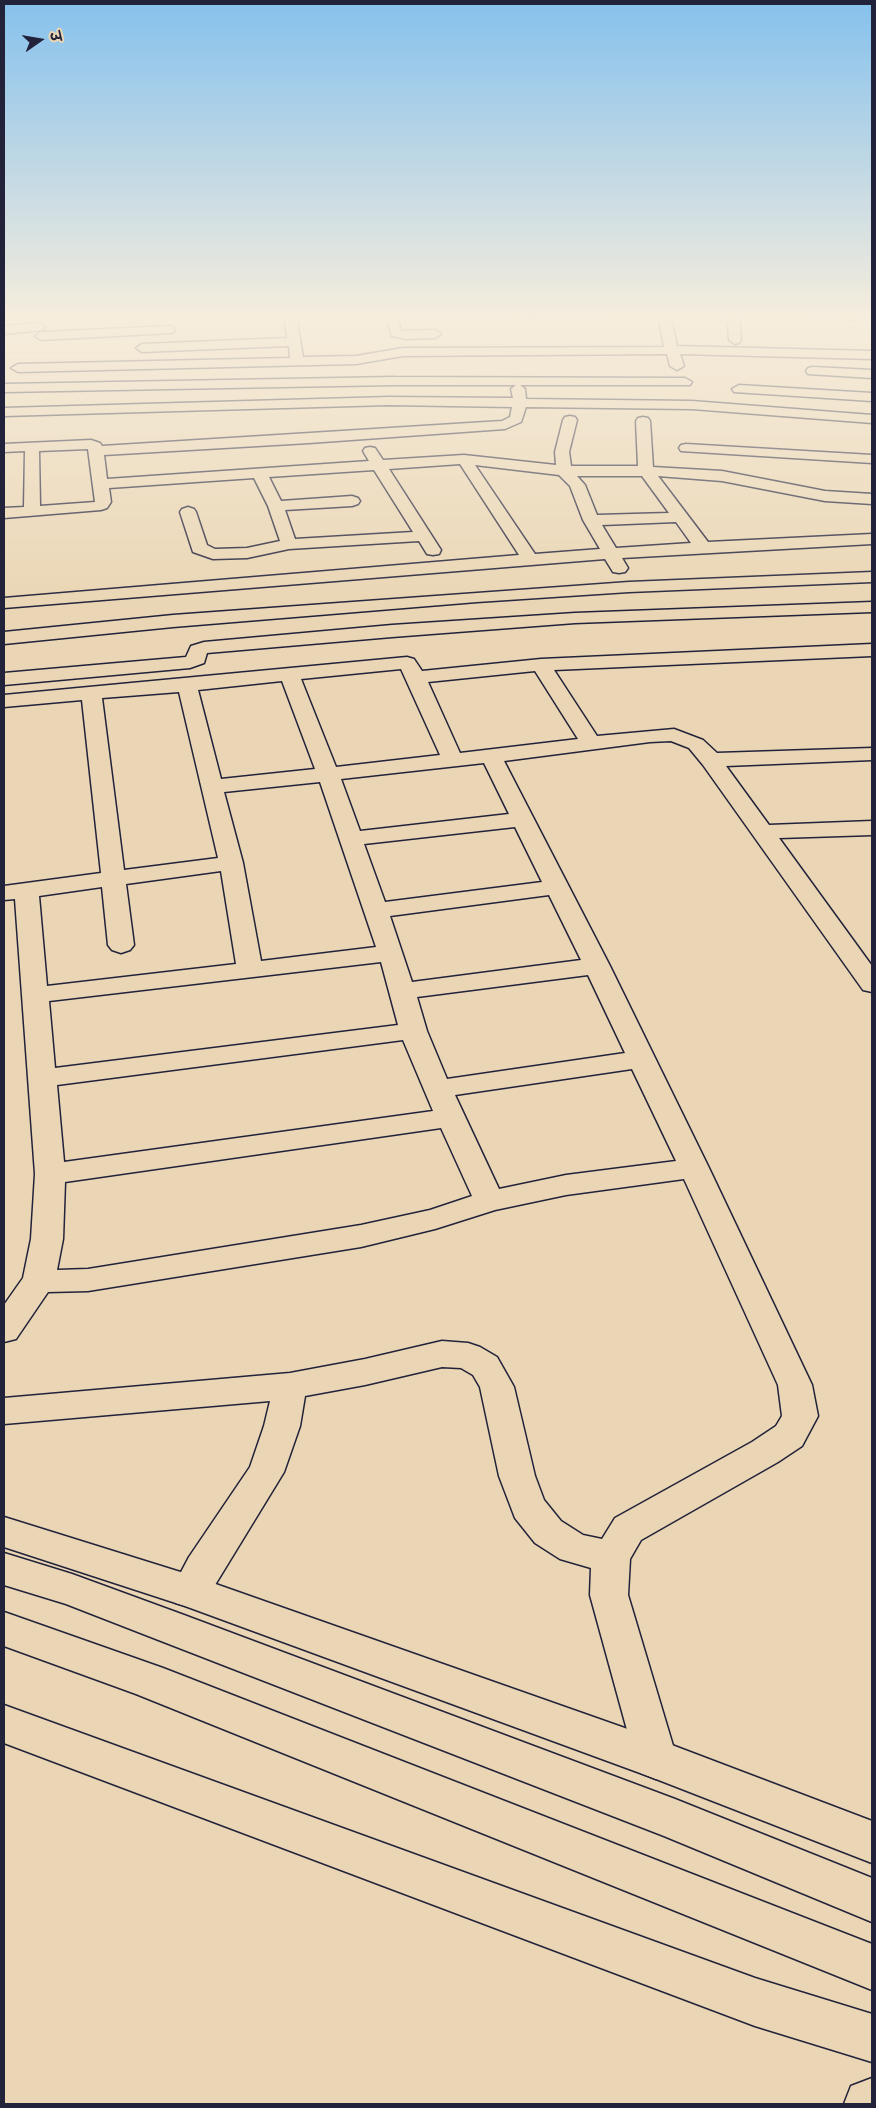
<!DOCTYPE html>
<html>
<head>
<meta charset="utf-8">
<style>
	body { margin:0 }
	#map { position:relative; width:876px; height:2108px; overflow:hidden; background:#ead6b4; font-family:Pangolin,"Playpen Sans Deva",sans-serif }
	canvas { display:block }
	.frame { position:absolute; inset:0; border:5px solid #22223b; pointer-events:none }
	.north { position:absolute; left:15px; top:15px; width:50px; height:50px; -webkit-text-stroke:4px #ead6b4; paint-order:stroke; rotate:77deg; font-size:14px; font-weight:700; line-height:20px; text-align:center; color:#22223b }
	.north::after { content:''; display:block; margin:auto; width:18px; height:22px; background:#22223b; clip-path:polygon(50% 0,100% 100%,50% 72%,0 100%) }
</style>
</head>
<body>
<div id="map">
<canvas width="876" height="2108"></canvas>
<div class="frame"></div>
<div class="north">उ</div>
</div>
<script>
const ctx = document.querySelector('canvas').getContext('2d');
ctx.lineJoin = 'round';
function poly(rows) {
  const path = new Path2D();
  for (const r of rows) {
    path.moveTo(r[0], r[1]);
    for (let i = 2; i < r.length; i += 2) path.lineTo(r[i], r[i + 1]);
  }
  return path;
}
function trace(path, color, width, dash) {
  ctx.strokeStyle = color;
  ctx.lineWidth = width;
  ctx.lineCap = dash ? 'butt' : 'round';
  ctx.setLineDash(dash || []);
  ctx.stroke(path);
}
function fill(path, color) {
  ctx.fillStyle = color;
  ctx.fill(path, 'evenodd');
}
const street = poly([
	[284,314,296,314,303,357,356,356,403,348,664,347,658,314,670,314,677,346,872,351,872,359,680,354,684,366,677,370,670,366,667,354,403,356,356,364,18,372,11,368,18,364,290,358,289,346,142,352,136,348,142,344,287,338,284,314],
	[385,314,606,314,600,318,398,319,401,331,435,330,441,334,435,338,405,339,392,336,385,314],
	[727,314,739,314,741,340,739,343,735,344,729,340,727,314],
	[805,314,864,314,865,316,859,320,811,318,805,314],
	[39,323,45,327,43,330,4,334,4,326,39,323],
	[169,326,173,327,175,330,173,333,41,340,35,336,41,332,169,326],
	[813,367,872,370,872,378,808,374,806,371,808,368,813,367],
	[394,377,685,378,692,382,690,385,520,385,525,389,526,399,692,401,872,415,872,423,692,409,526,407,521,422,505,429,309,443,104,455,107,479,369,461,363,451,365,448,370,447,375,448,383,460,464,455,556,465,555,452,563,420,565,417,570,416,575,417,577,420,569,452,571,466,638,466,636,421,638,418,643,417,648,418,650,421,653,467,722,471,825,491,872,494,872,504,825,501,722,481,658,476,708,542,872,534,872,544,622,558,628,568,625,572,619,573,613,572,605,559,4,608,4,598,519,555,460,464,389,469,441,550,439,554,433,555,427,554,419,541,289,549,247,558,213,559,193,552,180,512,182,509,188,507,194,509,196,512,207,545,215,549,247,548,280,541,268,506,254,478,109,488,111,502,107,508,101,510,4,518,4,508,24,507,25,451,4,452,4,444,91,440,100,443,102,446,502,421,510,417,512,407,389,405,4,416,4,408,389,397,513,398,511,389,516,385,394,385,4,392,4,384,394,377],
	[88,449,95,502,40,506,39,451,88,449],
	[475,465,559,475,570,486,583,520,600,549,535,554,475,465],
	[374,470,413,532,295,539,285,510,352,506,358,504,360,501,358,498,352,496,281,501,269,477,374,470],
	[577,476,642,476,669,513,597,515,585,485,577,476],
	[676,522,691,543,616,548,602,525,676,522],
	[739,385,872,393,872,401,734,392,732,389,739,385],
	[686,444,872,455,872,463,681,451,679,448,681,445,686,444],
	[872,572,872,582,629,592,477,602,173,627,4,644,4,632,173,615,629,582,872,572],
	[872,602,872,612,575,623,392,637,207,653,204,663,190,668,4,685,4,673,186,657,191,646,204,642,392,625,575,613,872,602],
	[872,644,872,656,554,670,597,736,674,729,703,740,717,753,872,748,872,760,726,766,769,825,872,821,872,835,779,838,872,966,872,992,863,990,703,765,689,748,671,741,650,742,504,761,610,966,709,1168,812,1385,818,1416,802,1446,778,1462,641,1540,630,1559,628,1595,677,1759,671,1773,656,1779,641,1773,635,1759,590,1595,591,1568,560,1559,535,1543,515,1518,499,1476,480,1387,473,1375,461,1368,442,1367,365,1385,305,1396,300,1426,284,1472,204,1603,190,1607,176,1603,171,1591,189,1557,250,1467,264,1426,270,1401,4,1424,4,1398,290,1373,365,1359,442,1341,468,1343,480,1347,497,1357,514,1387,535,1476,544,1500,561,1521,583,1535,602,1539,615,1518,752,1442,776,1426,782,1416,778,1385,684,1179,566,1195,495,1210,435,1229,361,1247,88,1291,48,1292,16,1339,4,1342,4,1305,23,1278,31,1239,35,1174,15,899,4,900,4,886,101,873,82,700,4,707,4,695,407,657,414,659,422,671,541,659,872,644],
	[401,669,440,755,336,767,301,679,401,669],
	[535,671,578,739,460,753,428,682,535,671],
	[282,681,315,769,221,779,198,690,282,681],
	[179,692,218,858,124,870,102,698,179,692],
	[484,763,509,814,360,831,341,779,484,763],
	[320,782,376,947,261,961,243,863,224,792,320,782],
	[515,827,542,882,385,902,364,844,515,827],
	[221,871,236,964,47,986,39,896,102,887,108,945,112,950,121,953,130,950,134,945,126,884,221,871],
	[549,895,581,960,412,982,390,916,549,895],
	[381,962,398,1025,55,1068,49,1001,381,962],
	[588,975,625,1053,447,1079,427,1031,417,997,588,975],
	[403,1040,433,1111,64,1162,57,1085,403,1040],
	[632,1069,676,1161,566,1175,499,1189,455,1095,632,1069],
	[441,1128,472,1196,430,1210,361,1225,88,1269,57,1270,63,1239,65,1182,441,1128],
	[872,2078,872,2104,844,2104,851,2086,872,2078]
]);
const secondary = poly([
	[4,1517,190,1575,656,1739,872,1821,872,1863,651,1777,185,1606,4,1547,4,1517],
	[4,1553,72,1574,184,1615,675,1799,872,1878,872,1922,664,1836,156,1639,66,1604,4,1585,4,1553],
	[4,1612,163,1668,872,1944,872,1990,136,1694,4,1646,4,1612],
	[4,1705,755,1978,872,2014,872,2062,755,2026,4,1743,4,1705]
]);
trace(street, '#22223b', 3);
trace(secondary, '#22223b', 3);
fill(street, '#ead6b4');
fill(secondary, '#ead6b4');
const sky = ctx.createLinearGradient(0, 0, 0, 609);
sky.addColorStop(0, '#85c1ed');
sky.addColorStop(0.52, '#f6eddd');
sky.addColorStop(1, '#f6eddd00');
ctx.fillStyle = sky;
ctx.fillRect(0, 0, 876, 609);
</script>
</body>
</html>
